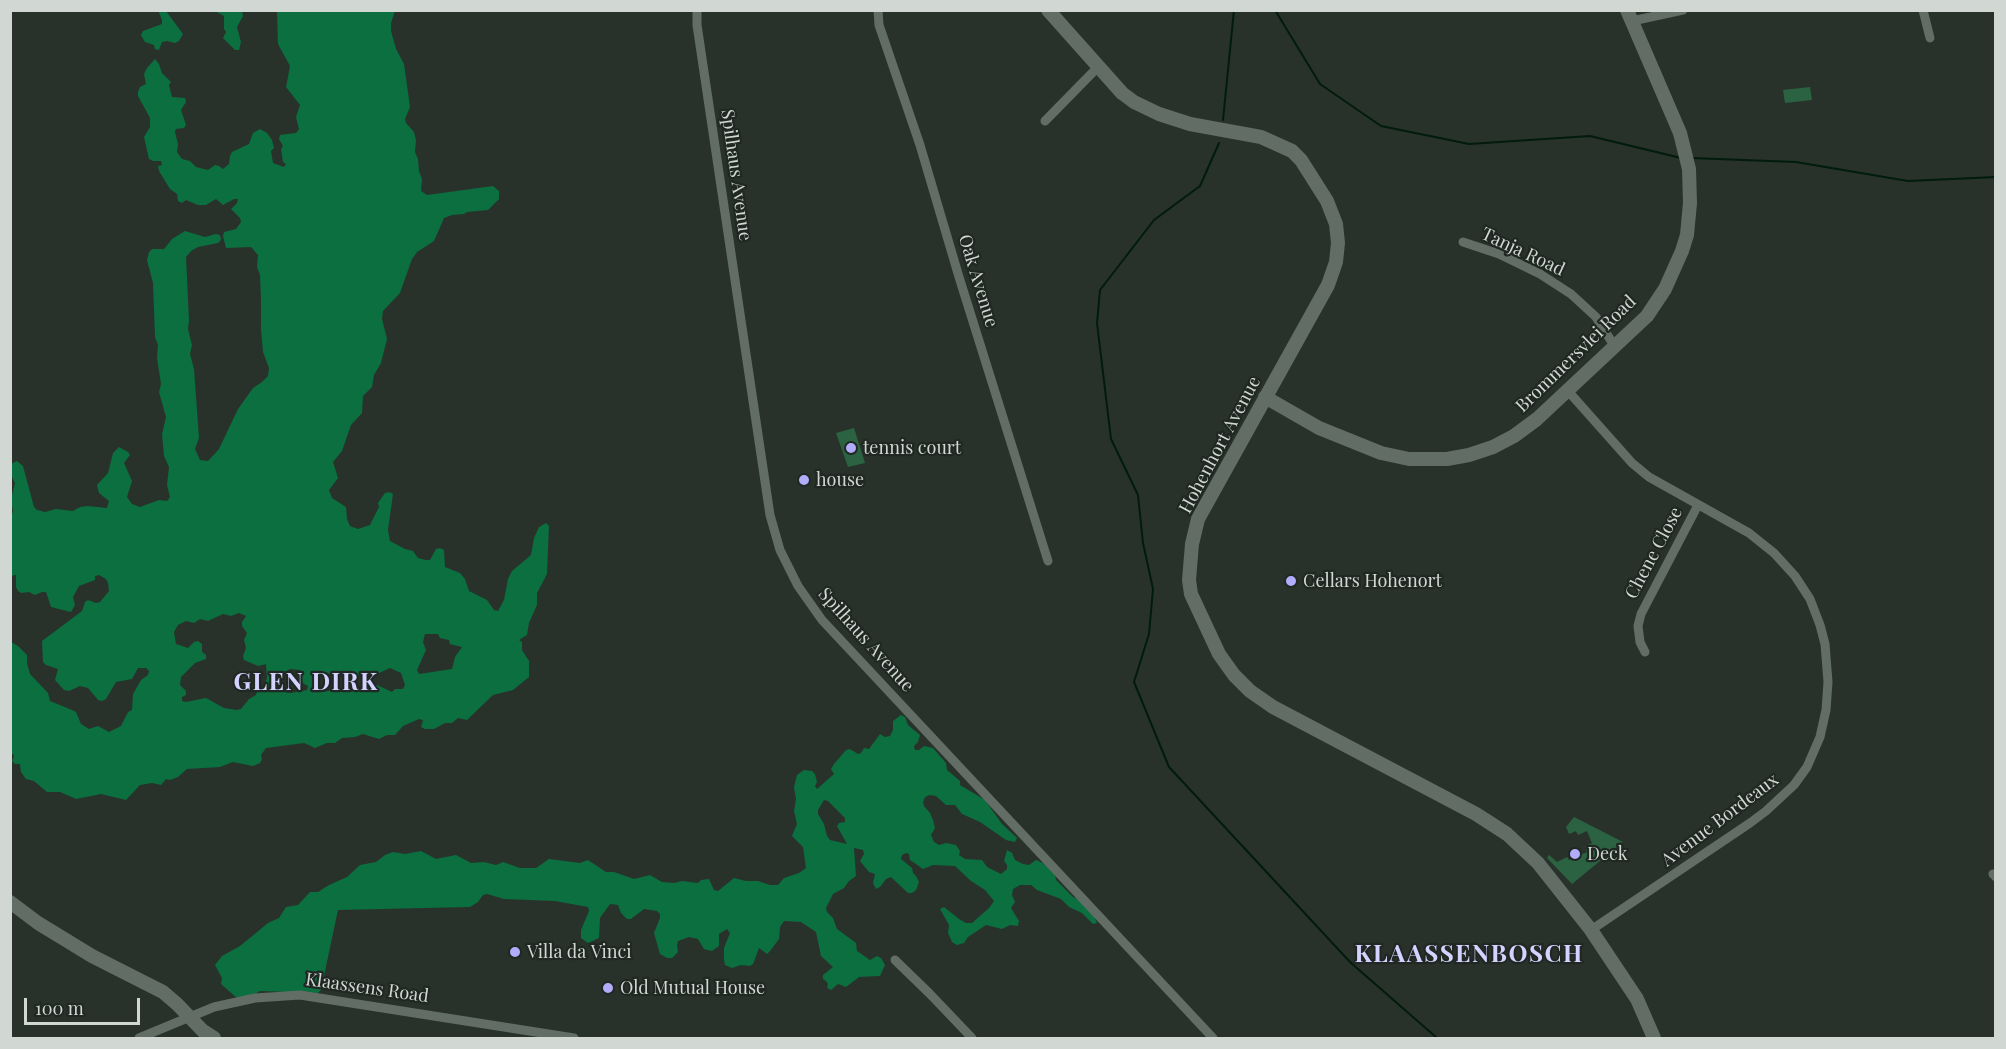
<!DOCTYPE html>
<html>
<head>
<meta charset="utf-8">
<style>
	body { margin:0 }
	#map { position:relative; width:2006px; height:1049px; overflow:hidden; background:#28322b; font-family:"Playfair Display",serif }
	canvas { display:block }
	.frame { position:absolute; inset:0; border:12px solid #d1d7d3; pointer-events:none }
	.scale { position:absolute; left:24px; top:998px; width:116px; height:27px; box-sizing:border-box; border:3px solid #d1d7d3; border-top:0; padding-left:8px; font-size:18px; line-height:21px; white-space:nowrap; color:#d1d7d3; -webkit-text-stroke:4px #1f2822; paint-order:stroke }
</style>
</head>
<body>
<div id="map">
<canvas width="2006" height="1049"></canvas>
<div class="frame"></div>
<div class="scale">100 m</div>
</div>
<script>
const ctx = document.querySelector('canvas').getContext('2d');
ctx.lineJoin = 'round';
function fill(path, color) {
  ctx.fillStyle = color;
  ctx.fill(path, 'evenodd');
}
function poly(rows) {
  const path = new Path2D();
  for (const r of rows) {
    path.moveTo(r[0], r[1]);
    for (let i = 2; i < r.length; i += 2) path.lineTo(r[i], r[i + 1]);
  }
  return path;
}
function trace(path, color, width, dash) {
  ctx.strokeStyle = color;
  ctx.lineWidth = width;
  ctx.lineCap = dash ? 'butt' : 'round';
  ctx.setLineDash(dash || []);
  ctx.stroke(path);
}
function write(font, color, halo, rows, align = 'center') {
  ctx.font = font + ' "Playfair Display",serif';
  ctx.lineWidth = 4.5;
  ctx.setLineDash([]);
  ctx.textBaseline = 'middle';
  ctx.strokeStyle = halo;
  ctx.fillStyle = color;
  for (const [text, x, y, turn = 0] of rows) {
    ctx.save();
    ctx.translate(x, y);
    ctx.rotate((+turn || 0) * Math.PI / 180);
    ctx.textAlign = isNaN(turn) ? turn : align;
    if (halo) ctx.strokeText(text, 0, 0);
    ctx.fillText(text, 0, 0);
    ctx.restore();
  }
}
fill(poly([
	[1810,87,1812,100,1785,103,1783,90],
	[854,428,865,463,848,467,836,433],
	[1574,817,1623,842,1572,884,1547,858,1549,855,1557,862,1567,857,1569,860,1587,852,1585,846,1592,843,1587,831,1578,835,1576,831,1569,834,1566,827]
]), '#2b6342');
fill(poly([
	[158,10,166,11,183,34,179,41,175,43,167,41,162,42,159,50,155,49,154,45,145,42,141,35,143,31,162,24,162,20],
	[215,11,242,11,243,16,237,27,241,42,239,50,235,50,223,38,226,32,224,29,224,16],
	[277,11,395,11,391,23,391,31,396,49,404,64,410,107,405,119,406,123,414,132,416,140,415,152,418,159,419,171,422,179,421,191,427,195,493,186,499,191,499,199,488,210,467,212,464,214,452,215,444,218,434,241,417,252,412,259,400,293,383,311,382,319,387,339,381,363,374,375,372,387,363,396,362,413,351,425,342,451,333,462,338,478,329,490,332,498,346,507,347,519,350,526,358,529,370,525,379,507,378,503,385,493,389,492,393,494,388,530,390,541,405,549,413,551,418,558,426,560,430,560,436,549,440,548,444,550,445,567,460,573,465,579,469,591,487,600,494,610,498,611,504,600,508,579,512,571,531,555,534,538,539,527,546,523,549,526,547,574,537,593,537,605,529,623,527,635,519,640,522,642,522,650,529,661,529,677,513,690,493,695,467,720,458,718,452,723,445,723,434,729,425,729,421,727,423,720,419,719,403,726,395,735,387,735,379,739,363,734,355,737,342,738,335,743,327,743,315,748,304,743,266,748,261,755,262,759,260,763,253,766,233,762,220,767,187,769,178,777,170,780,166,779,161,785,152,783,140,785,126,800,101,794,76,799,60,792,47,792,34,781,26,779,21,772,20,764,15,764,12,761,14,757,13,754,11,754,11,642,18,646,27,655,27,663,30,674,48,693,50,701,72,710,76,712,81,724,89,729,98,726,109,732,121,726,128,712,132,710,133,694,141,680,148,675,149,671,146,668,138,668,132,679,116,682,106,699,102,701,98,700,88,688,80,686,69,691,64,690,55,680,58,669,46,665,43,662,42,641,82,611,85,602,88,600,96,603,100,602,109,591,108,583,106,579,99,575,95,576,95,580,79,586,73,597,75,605,71,612,51,607,46,592,42,592,35,595,29,592,21,593,18,591,16,587,16,575,11,576,10,516,13,512,11,499,15,483,11,475,11,464,17,461,23,466,34,507,37,510,45,512,56,509,73,511,80,507,88,506,107,508,109,501,99,493,97,485,108,473,113,453,119,447,128,452,130,455,124,463,132,481,127,497,132,504,140,507,159,500,167,501,170,497,167,485,169,467,164,456,162,434,166,417,159,392,161,384,157,358,158,345,155,337,153,283,147,260,149,252,152,249,164,249,172,239,185,231,205,237,216,234,220,235,221,240,218,243,198,247,191,251,186,257,189,320,188,329,192,345,190,354,194,369,199,438,195,449,200,460,208,461,219,449,238,409,253,388,262,382,268,376,269,368,263,352,261,330,261,300,260,275,257,267,258,255,251,247,226,248,223,236,224,232,236,229,241,222,240,218,231,209,237,203,238,199,234,199,223,205,216,199,206,205,198,205,186,200,182,203,178,201,177,194,170,189,159,171,158,166,162,165,161,161,153,161,149,159,144,137,150,127,150,118,138,96,138,92,140,87,146,84,144,74,147,68,155,59,159,64,162,73,171,82,169,85,172,97,185,98,186,102,181,110,186,125,184,128,176,129,175,132,178,144,177,152,182,159,190,161,196,167,208,170,215,165,219,166,223,169,229,164,230,156,232,152,249,144,253,133,260,129,267,133,272,140,274,148,271,151,273,163,284,167,286,164,283,162,281,149,283,146,279,139,280,135,296,133,299,129,296,117,300,105,286,87,290,66,278,44],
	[239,613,246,616,242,622,242,626,247,633,244,640,246,648,243,656,244,660,258,666,266,664,267,678,264,686,257,691,256,695,249,699,241,709,237,710,224,708,206,698,186,702,182,701,182,697,186,695,186,691,180,685,181,677,195,663,206,659,206,655,202,652,202,644,198,641,194,642,188,648,176,644,174,632,178,625,186,621,194,623,200,619,208,621,223,614,231,616],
	[425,634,438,634,440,638,449,640,450,644,462,647,455,657,452,669,419,674,417,670,426,650,423,642],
	[390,668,401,673,405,685,403,689,395,689,392,692,377,685,360,687,352,690,336,689,324,692,316,690,318,673,331,674,339,671,355,676,370,672,379,673],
	[290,669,300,670,301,682,308,686,307,690,291,693,274,691,272,688,273,680],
	[901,715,905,717,908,725,920,735,918,742,914,746,915,750,919,750,924,746,933,748,946,763,947,770,960,781,960,785,985,800,1002,824,1017,838,1015,842,1006,840,980,822,962,814,955,805,946,805,936,796,930,795,925,797,923,802,924,806,930,813,933,820,935,828,931,835,934,842,939,845,946,843,956,845,960,851,959,855,965,859,982,860,987,867,1001,874,1007,869,1007,865,1004,861,1007,850,1012,853,1015,860,1023,864,1029,865,1036,860,1043,863,1055,874,1056,880,1073,897,1081,901,1094,916,1097,923,1093,924,1082,913,1069,907,1061,899,1037,890,1031,885,1020,885,1013,889,1012,895,1015,902,1011,908,1019,921,1018,926,1010,925,1002,929,986,925,968,937,964,943,957,945,952,942,948,933,949,925,940,909,944,907,959,919,966,923,972,923,989,908,994,901,985,890,971,881,955,866,933,865,923,869,910,860,909,854,906,853,902,855,901,859,912,868,913,873,916,876,919,882,916,890,912,893,908,893,891,877,886,879,880,887,876,889,873,883,875,874,869,872,860,861,864,854,863,850,854,848,856,876,849,881,844,888,833,894,826,908,827,912,833,918,837,929,856,943,857,951,870,960,877,956,881,958,885,965,880,976,859,977,846,987,838,984,831,990,827,988,828,984,826,981,823,979,823,975,833,967,821,956,816,932,801,922,784,921,780,927,779,939,770,951,767,954,759,948,753,964,750,966,741,965,732,968,725,965,724,960,724,948,730,933,727,929,719,934,719,946,712,951,704,949,698,939,689,937,678,941,677,945,678,952,672,958,667,958,660,954,654,933,660,918,660,914,657,911,644,909,631,919,627,919,621,913,618,905,610,904,600,918,599,938,588,943,581,938,581,930,589,911,588,907,555,901,504,899,487,894,483,895,478,902,470,907,338,910,321,990,318,993,260,991,255,994,237,998,221,984,222,978,215,965,222,956,240,946,268,923,279,918,286,907,298,905,310,892,318,892,329,885,347,877,360,865,376,862,385,855,393,852,405,854,421,851,436,859,456,855,471,863,484,862,496,865,503,862,520,868,536,868,549,859,580,863,588,860,606,872,614,872,634,879,650,875,662,882,674,883,682,881,698,883,701,880,709,879,714,890,718,891,734,878,746,881,758,881,770,885,778,885,784,878,799,873,806,868,803,847,792,836,797,824,794,811,796,799,794,787,797,775,804,770,812,771,815,774,817,782,815,786,817,789,834,774,831,769,834,764,846,750,850,749,858,754,861,753,864,748,869,749,880,734,885,737,890,736,893,730,893,721],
	[824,800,828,801,845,818,845,822,839,823,837,826,847,844,830,840,827,836,824,824,818,814,818,810]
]), '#0b6f3f');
trace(poly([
	[1275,10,1320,84,1381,126,1469,144,1590,136,1681,158],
	[1223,120,1234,10],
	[1219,143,1200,186,1154,220,1100,290,1097,323,1111,439,1138,495,1143,543,1153,589,1149,634,1134,682,1169,767,1350,962,1437,1038],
	[1691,158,1796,162,1908,181,1996,177]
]), '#011b0c', 2);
trace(poly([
	[697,10,697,25,770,515,780,550,798,586,822,620,1213,1038],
	[878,10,879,25,920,145,959,277,1048,561],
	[1923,10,1930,38],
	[1632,21,1683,10],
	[1045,121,1098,67],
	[1463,242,1499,254,1540,274,1571,294,1596,317,1615,347],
	[1568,391,1632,463,1649,477,1749,533,1774,553,1795,576,1810,599,1820,625,1825,644,1828,682,1826,710,1820,737,1807,767,1794,785,1766,811,1750,823,1591,930],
	[1645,652,1640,642,1638,626,1641,614,1698,505],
	[1993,874,1996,877],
	[895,960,930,994,972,1038],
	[139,1038,214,1007,255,998,300,995,574,1038]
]), '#626d65', 9);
trace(poly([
	[1048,10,1122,93,1134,102,1159,114,1190,124,1261,137,1292,151,1301,160,1327,201,1336,224,1338,243,1336,262,1328,285,1198,519,1192,544,1189,580,1191,594,1219,654,1234,675,1250,691,1273,707,1476,814,1507,834,1538,863,1591,930,1637,999,1654,1038],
	[1265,397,1319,428,1381,453,1409,459,1447,459,1469,455,1493,447,1514,436,1537,419,1647,316,1665,289,1682,251,1687,235,1690,203,1689,169,1680,133,1627,10],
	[10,902,38,923,92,956,163,992,177,1004,203,1031,214,1038]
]), '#626d65', 14);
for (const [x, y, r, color] of [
	[851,448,6,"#b1adfa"],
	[804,480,6,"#b1adfa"],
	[1291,581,6,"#b1adfa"],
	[1575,854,6,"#b1adfa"],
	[515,952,6,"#b1adfa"],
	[608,988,6,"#b1adfa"]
]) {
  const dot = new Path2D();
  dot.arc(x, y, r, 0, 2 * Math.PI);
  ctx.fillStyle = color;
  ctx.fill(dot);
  trace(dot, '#1f2822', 2);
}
write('18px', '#d1d7d3', '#1f2822', [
	["Spilhaus Avenue",736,175,82],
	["Tanja Road",1523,252,25],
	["Oak Avenue",978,281,73],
	["Brommersvlei Road",1576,354,-44],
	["Hohenhort Avenue",1220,445,-62],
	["Chene Close",1654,553,-62],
	["Spilhaus Avenue",866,640,48],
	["Avenue Bordeaux",1720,820,-37],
	["Klaassens Road",367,988,8]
]);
write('18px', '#d1d7d3', '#1f2822', [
	["tennis court",863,448],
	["house",816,480],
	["Cellars Hohenort",1303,581],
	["Deck",1587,854],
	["Villa da Vinci",527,952],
	["Old Mutual House",620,988]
], 'left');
ctx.letterSpacing = '1.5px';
write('bold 24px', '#d4d3ff', '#1f2822', [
	["GLEN DIRK",306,683],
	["KLAASSENBOSCH",1469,955]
]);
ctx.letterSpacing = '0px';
</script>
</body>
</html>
